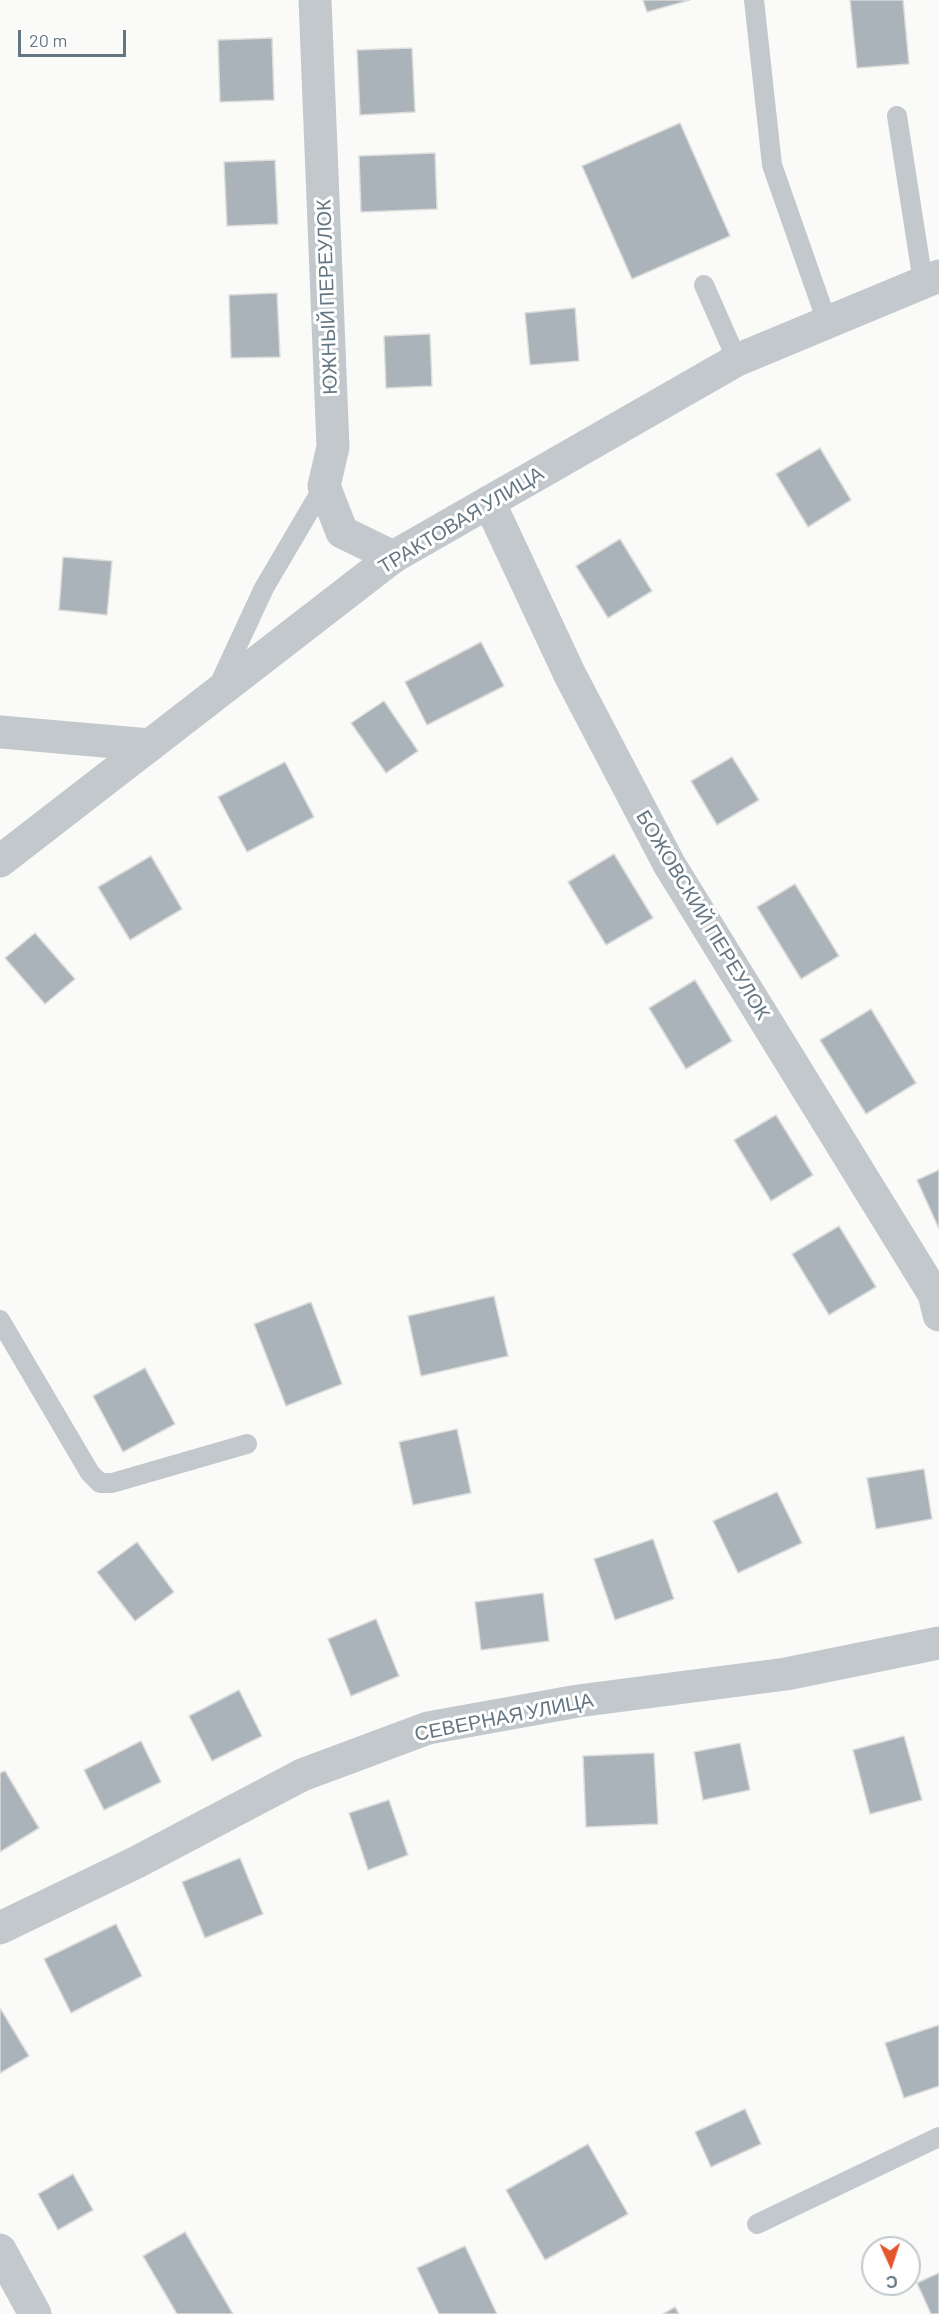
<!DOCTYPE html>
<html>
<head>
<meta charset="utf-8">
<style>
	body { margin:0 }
	#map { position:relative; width:939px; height:2314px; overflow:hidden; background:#fafaf8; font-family:Barlow,sans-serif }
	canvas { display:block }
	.north { position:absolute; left:861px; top:2236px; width:60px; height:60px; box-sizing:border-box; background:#fff; border:2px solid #c1c8cd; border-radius:50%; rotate:177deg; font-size:16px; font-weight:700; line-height:24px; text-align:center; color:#657683 }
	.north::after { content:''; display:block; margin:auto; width:21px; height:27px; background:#e4572e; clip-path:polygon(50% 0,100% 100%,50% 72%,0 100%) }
	.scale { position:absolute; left:18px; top:30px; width:108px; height:27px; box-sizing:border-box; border:3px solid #657683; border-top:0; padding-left:8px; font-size:18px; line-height:21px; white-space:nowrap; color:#657683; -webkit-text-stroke:4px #fff; paint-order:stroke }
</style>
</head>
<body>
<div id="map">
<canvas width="939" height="2314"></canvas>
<div class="north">С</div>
<div class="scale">20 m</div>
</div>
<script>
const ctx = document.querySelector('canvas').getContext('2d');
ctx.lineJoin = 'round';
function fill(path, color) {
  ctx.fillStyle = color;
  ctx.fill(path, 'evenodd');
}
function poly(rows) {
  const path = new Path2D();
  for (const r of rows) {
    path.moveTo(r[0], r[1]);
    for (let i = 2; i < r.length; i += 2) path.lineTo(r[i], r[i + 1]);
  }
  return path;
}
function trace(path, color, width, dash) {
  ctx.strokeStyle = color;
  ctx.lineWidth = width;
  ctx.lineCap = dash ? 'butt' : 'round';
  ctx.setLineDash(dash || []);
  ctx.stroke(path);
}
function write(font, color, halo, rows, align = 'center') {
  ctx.font = font + ' Barlow,sans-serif';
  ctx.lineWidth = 6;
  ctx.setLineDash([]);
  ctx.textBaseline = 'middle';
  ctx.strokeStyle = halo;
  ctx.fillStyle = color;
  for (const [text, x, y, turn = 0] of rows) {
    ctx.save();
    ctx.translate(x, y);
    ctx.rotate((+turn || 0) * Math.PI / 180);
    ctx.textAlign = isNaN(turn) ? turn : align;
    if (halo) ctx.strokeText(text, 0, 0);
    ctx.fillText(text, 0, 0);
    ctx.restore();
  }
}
const building = poly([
	[643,0,690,0,647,12,643,0],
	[850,0,903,0,909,64,857,68,850,0],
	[272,38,274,100,220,102,218,40,272,38],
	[412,48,415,112,360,115,357,50,412,48],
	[680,123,730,236,632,279,582,166,680,123],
	[435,153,437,209,361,212,359,156,435,153],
	[275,160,278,224,227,226,224,162,275,160],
	[277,293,280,357,231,358,229,295,277,293],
	[575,308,579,361,530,365,525,313,575,308],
	[430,334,432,386,386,388,384,336,430,334],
	[820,448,851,500,808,527,776,474,820,448],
	[620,539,652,591,608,618,576,566,620,539],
	[63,557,112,561,107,615,59,610,63,557],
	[481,642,504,686,427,725,405,682,481,642],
	[384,701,418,751,386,773,351,723,384,701],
	[732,757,759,800,717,825,691,781,732,757],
	[285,762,314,817,247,852,218,797,285,762],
	[614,854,653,918,606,945,568,882,614,854],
	[151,856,182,909,130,940,98,887,151,856],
	[795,884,839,956,801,979,757,907,795,884],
	[35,933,75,979,45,1004,5,958,35,933],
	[695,980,732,1041,686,1069,649,1008,695,980],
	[871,1009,916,1083,866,1114,820,1040,871,1009],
	[776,1115,813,1175,771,1201,734,1140,776,1115],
	[939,1170,939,1229,917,1180,939,1170],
	[839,1226,876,1287,829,1315,792,1254,839,1226],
	[494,1296,508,1356,421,1376,408,1316,494,1296],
	[311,1302,342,1384,286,1406,254,1324,311,1302],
	[145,1368,175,1424,123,1452,93,1396,145,1368],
	[457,1429,471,1493,413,1505,399,1442,457,1429],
	[924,1469,932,1519,876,1529,867,1478,924,1469],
	[777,1492,802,1543,738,1573,713,1521,777,1492],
	[653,1539,674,1599,615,1620,594,1559,653,1539],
	[137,1542,174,1592,135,1621,97,1572,137,1542],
	[543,1593,549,1641,481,1650,475,1602,543,1593],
	[376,1619,399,1676,351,1696,328,1639,376,1619],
	[239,1690,262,1736,212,1761,189,1716,239,1690],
	[904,1736,922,1800,870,1814,853,1750,904,1736],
	[141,1741,161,1782,104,1810,84,1770,141,1741],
	[740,1743,750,1790,703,1800,694,1752,740,1743],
	[654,1753,658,1824,586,1827,583,1756,654,1753],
	[5,1771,39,1828,0,1852,0,1773,5,1771],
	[389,1800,408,1855,368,1870,349,1813,389,1800],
	[240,1858,263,1914,205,1938,182,1882,240,1858],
	[116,1924,142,1976,71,2013,44,1959,116,1924],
	[0,2008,29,2056,0,2073,0,2008],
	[939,2025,939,2086,904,2098,885,2043,939,2025],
	[745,2109,761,2144,711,2167,695,2132,745,2109],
	[588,2144,628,2214,545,2260,506,2190,588,2144],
	[73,2174,93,2210,58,2230,38,2194,73,2174],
	[185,2232,233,2314,177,2314,143,2256,185,2232],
	[465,2246,497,2314,439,2314,417,2268,465,2246],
	[939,2273,939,2314,931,2314,917,2283,939,2273],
	[675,2307,679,2314,663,2314,675,2307]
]);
fill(building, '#aab3b9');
trace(building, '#dcdcda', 1.5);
trace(poly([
	[754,0,772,165,827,322],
	[897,116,923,282],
	[704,285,737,360],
	[219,685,264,588,324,486],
	[0,1320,90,1473,100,1483,112,1483,247,1444],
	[757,2224,939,2137]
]), '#c3c8cc', 20);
trace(poly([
	[315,0,333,447,324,486,342,532,393,557],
	[489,502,570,675,669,864,934,1294,939,1315],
	[0,732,150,745],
	[0,1928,137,1862,302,1775,428,1728,578,1701,786,1674,939,1643],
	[0,2250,35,2314]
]), '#c3c8cc', 33);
trace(poly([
	[0,861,393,557,737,360,939,276]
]), '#c3c8cc', 33);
write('20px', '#657683', '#fff', [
	["ЮЖНЫЙ ПЕРЕУЛОК",327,297,-92],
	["ТРАКТОВАЯ УЛИЦА",461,520,-31],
	["БОЖОВСКИЙ ПЕРЕУЛОК",703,915,59],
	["СЕВЕРНАЯ УЛИЦА",504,1717,-11]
]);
</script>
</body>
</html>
